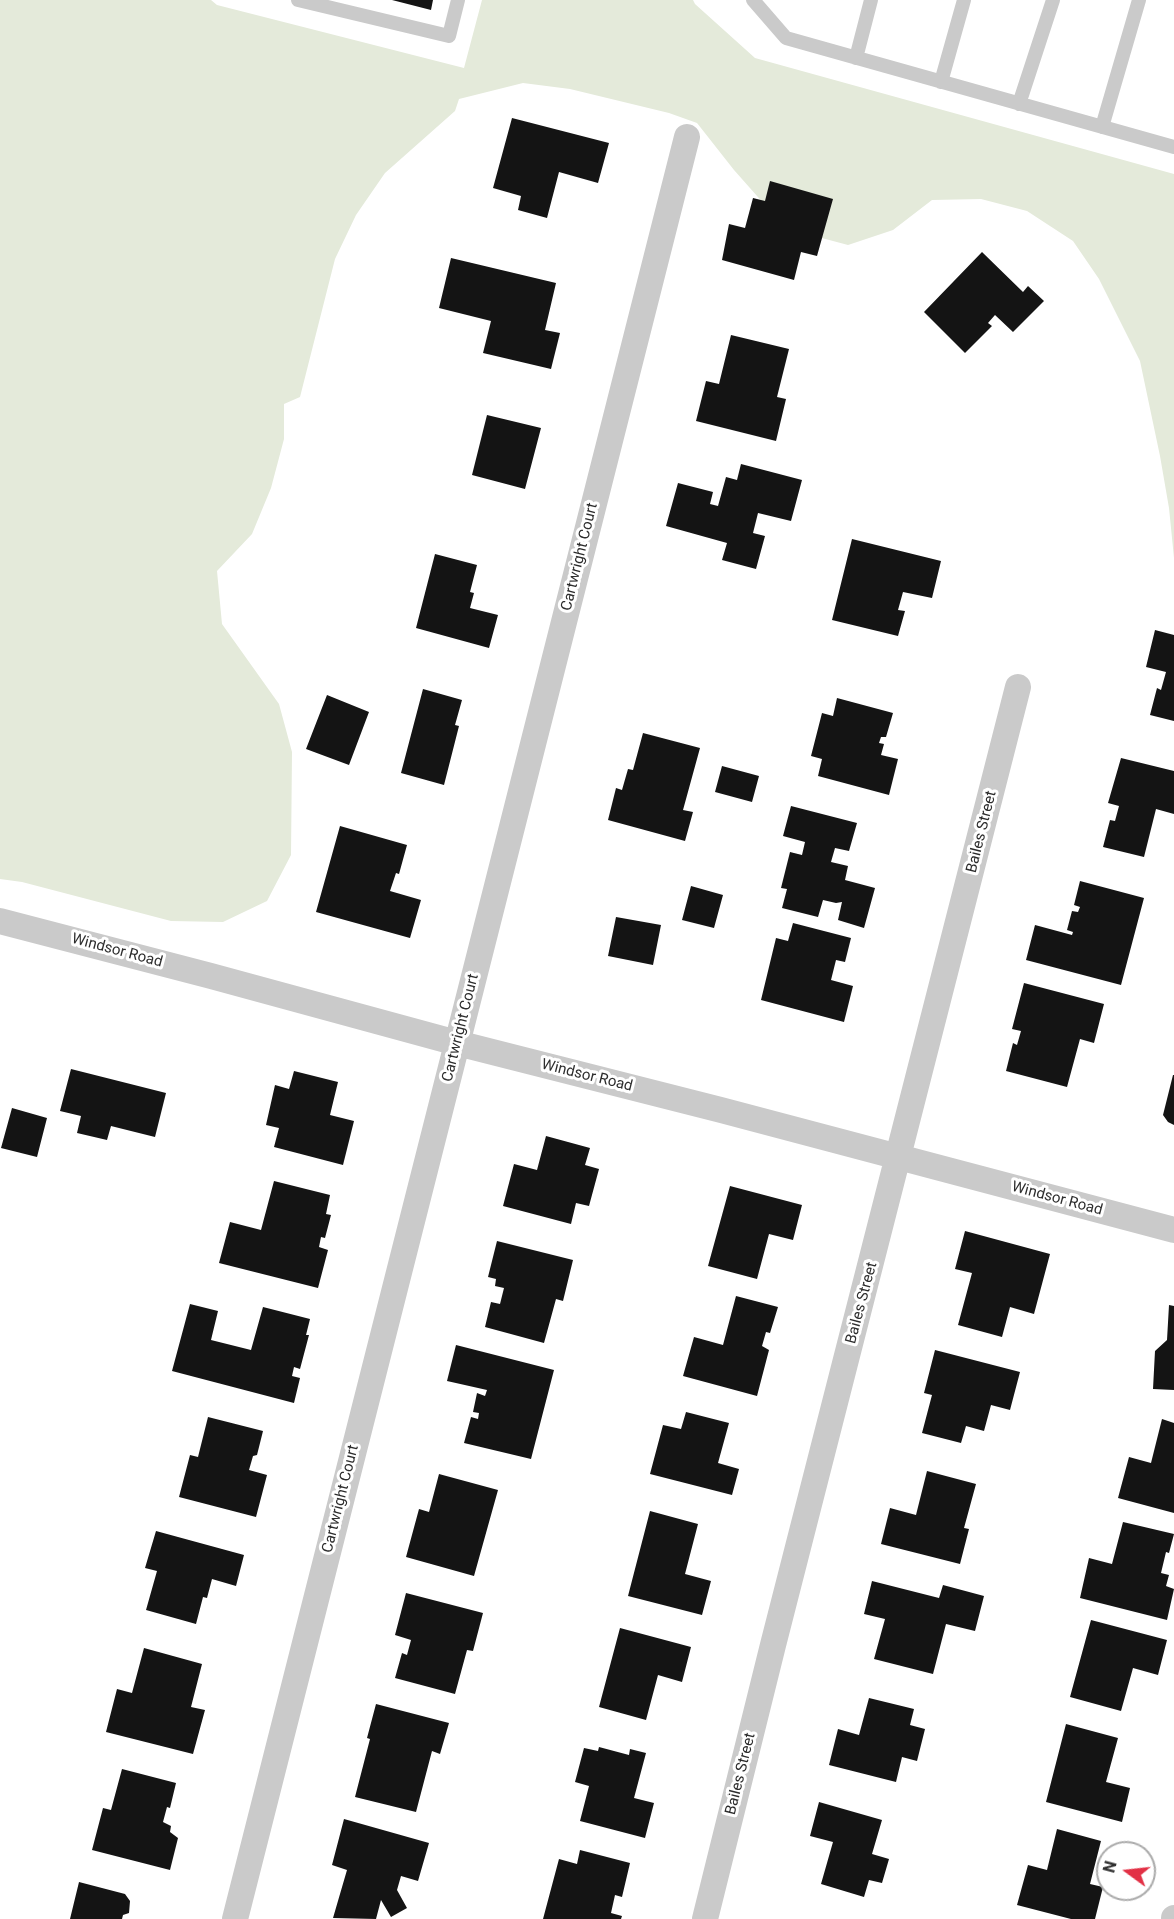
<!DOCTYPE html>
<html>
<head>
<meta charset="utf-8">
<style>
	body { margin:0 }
	#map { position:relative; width:1174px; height:1919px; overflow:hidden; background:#fff; font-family:Roboto,sans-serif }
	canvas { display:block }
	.north { position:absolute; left:1096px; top:1841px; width:60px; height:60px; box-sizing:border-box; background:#fff; border:2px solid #ababab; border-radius:50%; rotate:285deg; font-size:16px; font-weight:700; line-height:24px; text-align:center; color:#2d2d2d }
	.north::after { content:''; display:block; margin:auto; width:21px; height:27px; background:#e23045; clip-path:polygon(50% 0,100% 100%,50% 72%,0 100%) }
</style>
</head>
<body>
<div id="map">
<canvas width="1174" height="1919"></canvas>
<div class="north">N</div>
</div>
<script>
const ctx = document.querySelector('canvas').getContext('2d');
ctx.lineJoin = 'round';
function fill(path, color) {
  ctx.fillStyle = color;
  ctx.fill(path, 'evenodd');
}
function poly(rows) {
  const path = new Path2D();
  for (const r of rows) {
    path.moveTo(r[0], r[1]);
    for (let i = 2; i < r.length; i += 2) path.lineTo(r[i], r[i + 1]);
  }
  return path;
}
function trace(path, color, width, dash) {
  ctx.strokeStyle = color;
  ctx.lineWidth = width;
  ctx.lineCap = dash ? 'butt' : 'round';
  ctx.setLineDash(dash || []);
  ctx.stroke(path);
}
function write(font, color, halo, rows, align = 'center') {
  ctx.font = font + ' Roboto,sans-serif';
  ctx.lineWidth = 6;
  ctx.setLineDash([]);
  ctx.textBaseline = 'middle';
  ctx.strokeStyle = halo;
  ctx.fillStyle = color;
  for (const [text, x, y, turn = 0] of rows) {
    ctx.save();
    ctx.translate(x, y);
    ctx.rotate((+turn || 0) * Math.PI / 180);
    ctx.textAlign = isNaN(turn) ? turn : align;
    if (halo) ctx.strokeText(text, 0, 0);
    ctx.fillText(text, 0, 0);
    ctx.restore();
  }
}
fill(poly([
	[0,0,211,0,217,5,464,68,482,0,693,0,695,4,755,58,1174,174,1174,558,1169,508,1160,456,1140,361,1099,279,1073,241,1027,211,981,199,932,200,893,230,848,245,803,233,765,205,734,170,697,123,669,113,570,89,523,83,459,99,455,111,385,173,356,215,335,259,300,397,284,404,284,439,271,488,252,534,217,571,222,624,279,704,292,752,291,855,267,901,223,922,171,921,22,882,0,879]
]), '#e4eada');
fill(poly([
	[392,0,433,0,431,10],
	[512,118,609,143,598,183,559,172,547,218,518,210,521,196,493,188],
	[770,181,833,199,817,256,801,252,794,280,722,260,729,224,745,228,753,198,765,201],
	[982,252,1023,292,1028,286,1044,301,1013,332,995,315,988,323,992,326,965,353,924,312],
	[451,258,556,283,545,330,560,333,551,369,483,353,491,321,439,308],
	[731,335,789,349,777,397,786,399,776,441,696,421,706,381,719,384],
	[487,415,541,428,525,489,472,475],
	[741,464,802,480,791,521,758,513,753,533,765,536,756,569,722,560,727,543,666,526,678,483,713,492,710,504,718,506,726,477,737,480],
	[852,539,941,561,932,598,903,592,898,610,905,611,898,636,832,620],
	[435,554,477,565,470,592,474,593,470,608,498,615,489,648,416,628],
	[1155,630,1174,635,1174,721,1150,715,1157,688,1161,690,1166,672,1146,667],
	[423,689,462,700,455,725,459,726,444,785,401,773],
	[327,695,369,712,349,765,306,749],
	[837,698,893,713,886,737,881,737,879,743,884,744,881,755,898,759,889,795,818,776,822,759,811,756,822,713,833,716],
	[643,733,700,748,683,810,693,812,685,841,608,820,616,788,622,790,628,769,633,770],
	[1121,758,1174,771,1174,814,1156,809,1144,857,1103,847,1110,820,1115,821,1119,806,1108,803],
	[722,766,759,776,752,802,715,792],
	[791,806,857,823,849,851,835,848,831,862,848,866,845,880,875,888,864,928,838,920,842,902,836,903,823,900,818,917,782,908,787,889,781,888,790,852,802,855,805,842,783,836],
	[340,826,407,845,399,874,396,873,390,891,421,900,410,938,316,912],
	[1080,881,1144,898,1121,985,1026,960,1035,925,1072,935,1073,932,1067,930,1072,911,1078,912,1080,907,1074,905],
	[691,886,723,895,714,928,682,920],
	[616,917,661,925,653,965,608,956],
	[793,923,851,938,845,962,836,960,831,980,853,986,844,1022,761,1000,776,938,788,941],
	[1024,983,1104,1004,1094,1043,1080,1039,1067,1087,1006,1071,1013,1043,1017,1045,1021,1031,1012,1029],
	[71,1069,166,1093,155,1137,111,1126,107,1140,77,1133,81,1116,60,1111],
	[294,1071,338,1082,330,1115,354,1121,343,1165,274,1147,279,1128,266,1125,275,1085,289,1089],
	[1173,1075,1174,1075,1174,1125,1168,1122,1163,1115],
	[12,1108,47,1118,37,1157,1,1148],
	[546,1136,590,1148,585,1165,599,1169,589,1206,576,1203,571,1224,503,1206,514,1164,537,1170],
	[274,1181,330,1195,326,1214,331,1215,325,1238,321,1237,319,1247,328,1250,318,1288,219,1263,230,1222,261,1230],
	[730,1186,802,1205,793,1240,769,1234,757,1279,708,1266],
	[965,1231,1050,1254,1034,1314,1010,1307,1002,1337,958,1325,972,1273,955,1269],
	[497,1241,573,1260,563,1301,556,1299,544,1343,485,1327,491,1302,500,1304,504,1288,495,1286,496,1279,488,1277],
	[736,1296,778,1307,770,1333,766,1332,762,1346,769,1350,757,1396,683,1376,694,1337,723,1345],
	[190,1304,218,1311,211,1340,251,1350,263,1307,310,1319,306,1335,309,1335,300,1369,294,1367,292,1376,300,1378,294,1403,172,1371],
	[1169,1305,1174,1306,1174,1390,1153,1389,1155,1351,1167,1340],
	[456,1345,554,1370,531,1459,464,1443,471,1417,478,1419,479,1413,473,1412,477,1393,485,1396,487,1390,447,1381],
	[935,1350,1020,1372,1010,1410,991,1405,984,1431,966,1426,961,1443,922,1433,932,1395,924,1393],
	[686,1412,729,1423,718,1463,739,1469,732,1495,650,1474,663,1425,681,1429],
	[208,1417,263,1431,257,1455,253,1456,249,1470,267,1475,256,1517,179,1497,190,1455,198,1457],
	[1162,1419,1174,1423,1174,1513,1118,1498,1129,1457,1151,1463],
	[927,1471,976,1484,964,1528,969,1529,960,1564,881,1544,890,1508,916,1515],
	[439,1474,498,1490,474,1576,406,1557,419,1509,429,1512],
	[650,1511,698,1524,685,1574,711,1581,702,1615,628,1596],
	[1123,1522,1174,1534,1169,1553,1166,1552,1161,1573,1169,1575,1166,1586,1174,1589,1167,1620,1080,1598,1089,1558,1112,1564],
	[156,1531,244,1555,236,1586,212,1579,207,1598,203,1597,196,1624,146,1610,157,1571,145,1568],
	[872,1581,939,1598,943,1585,984,1596,975,1631,946,1624,933,1674,874,1659,885,1619,864,1614],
	[406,1593,483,1613,473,1651,467,1650,455,1694,395,1678,402,1653,407,1655,411,1640,395,1635],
	[1091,1620,1167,1640,1158,1675,1133,1668,1121,1711,1070,1697],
	[620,1628,691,1647,682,1682,658,1675,646,1720,599,1707],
	[144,1648,202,1664,191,1707,205,1710,193,1754,106,1732,117,1689,132,1693],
	[869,1698,914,1709,910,1725,925,1729,917,1761,902,1757,896,1782,829,1765,838,1729,859,1735],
	[376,1704,449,1723,440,1754,432,1751,416,1812,355,1797,370,1739,367,1738],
	[1066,1724,1118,1738,1106,1782,1130,1788,1122,1822,1046,1802],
	[599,1747,629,1755,630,1749,646,1753,634,1798,654,1803,645,1838,580,1821,589,1786,575,1782,584,1748,598,1751],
	[122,1769,176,1783,170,1808,167,1807,163,1822,171,1826,170,1832,178,1838,170,1870,92,1850,103,1808,111,1810],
	[819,1802,882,1820,872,1854,889,1859,882,1883,869,1880,864,1897,821,1884,833,1842,810,1836],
	[344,1819,429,1843,418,1881,401,1876,397,1890,407,1908,391,1917,381,1900,376,1919,333,1918,347,1870,332,1865],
	[1057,1829,1101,1841,1090,1884,1103,1887,1095,1919,1071,1919,1017,1905,1028,1865,1047,1870],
	[580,1850,630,1863,622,1897,615,1895,611,1913,622,1916,621,1919,543,1919,559,1859,577,1864],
	[79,1882,125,1894,130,1901,129,1913,123,1915,122,1919,70,1919]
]), '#141414');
trace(poly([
	[298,0,449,36,458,0],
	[753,0,786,38,1174,147],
	[856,58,871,0],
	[941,82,964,0],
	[1019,104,1053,0],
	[1102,127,1139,0]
]), '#cacaca', 14);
trace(poly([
	[0,921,211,976,457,1043,721,1110,1174,1230],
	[235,1919,687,137],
	[705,1919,773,1645,1018,687],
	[1174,1919,1174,1918]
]), '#cacaca', 26);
write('15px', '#2d2d2d', '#fff', [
	["Cartwright Court",580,557,-76],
	["Bailes Street",982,832,-76],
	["Windsor Road",117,951,15],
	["Cartwright Court",461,1028,-76],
	["Windsor Road",587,1076,14],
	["Windsor Road",1057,1199,15],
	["Bailes Street",862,1303,-75],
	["Cartwright Court",341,1499,-76],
	["Bailes Street",741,1774,-76]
]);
</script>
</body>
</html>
